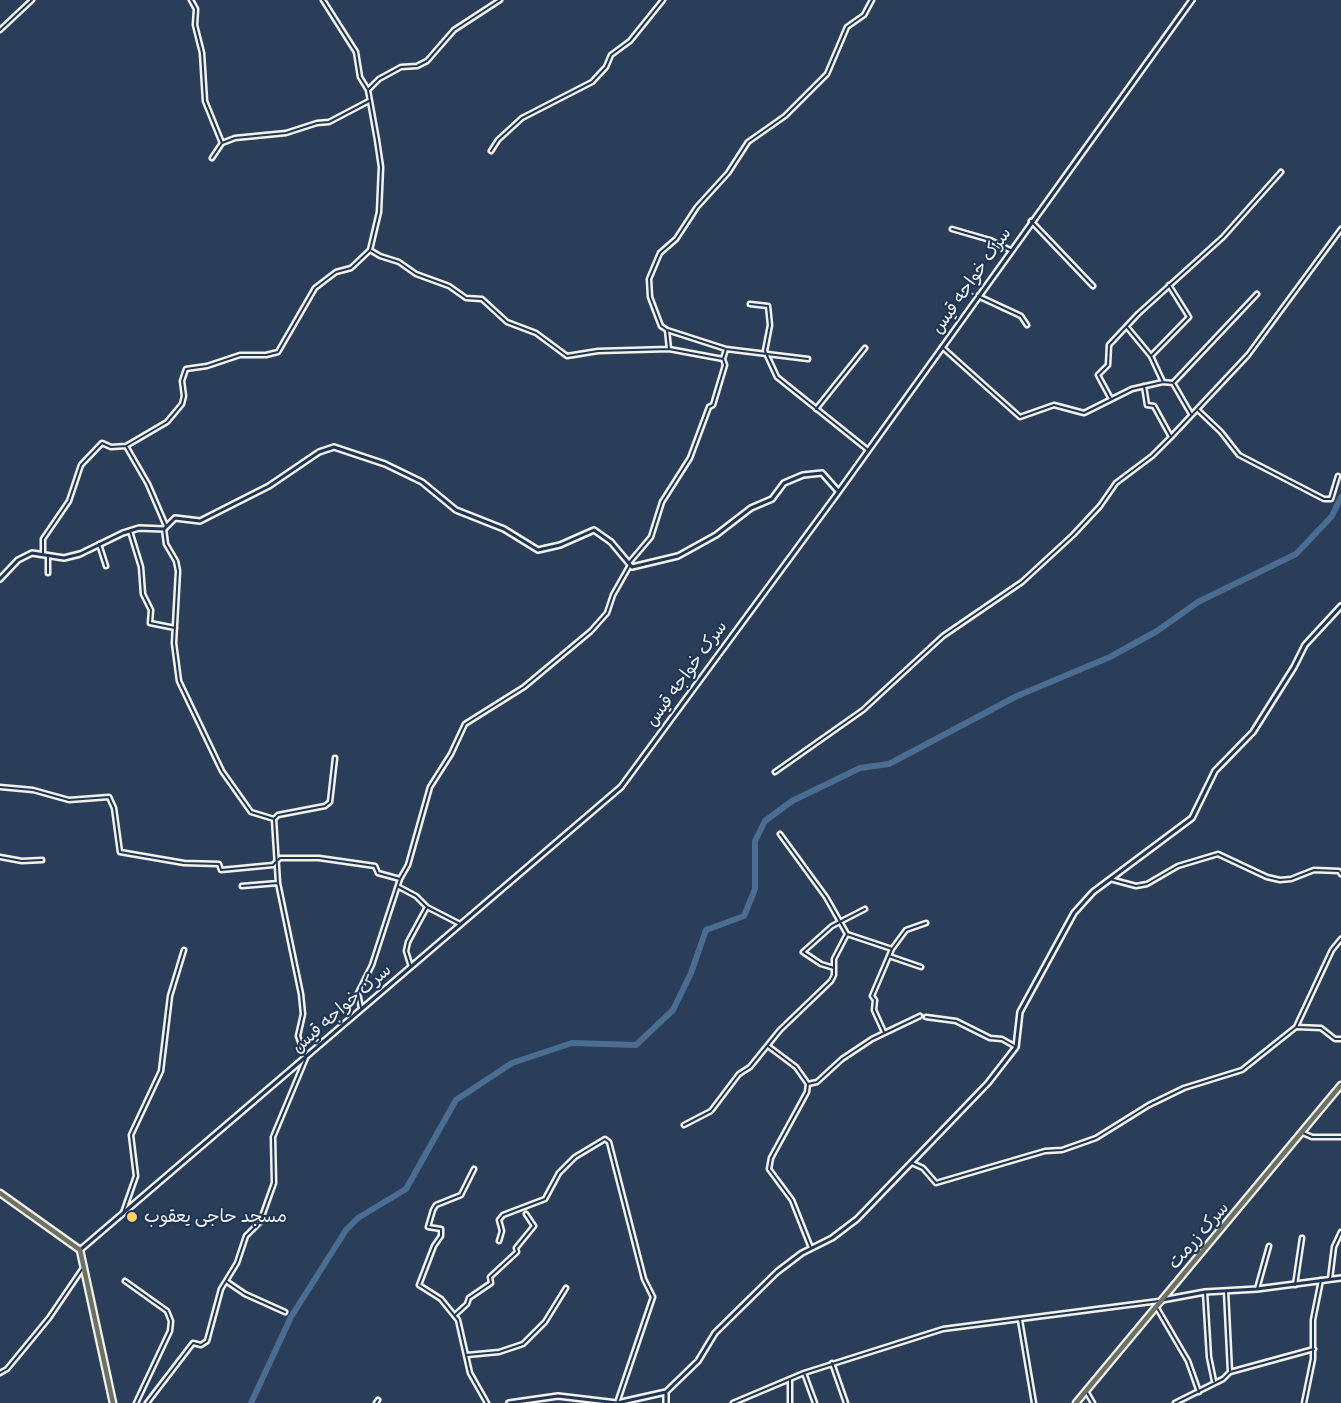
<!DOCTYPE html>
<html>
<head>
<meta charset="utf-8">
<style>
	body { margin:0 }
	canvas { display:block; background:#2a3e5a }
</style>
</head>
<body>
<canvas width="1341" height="1403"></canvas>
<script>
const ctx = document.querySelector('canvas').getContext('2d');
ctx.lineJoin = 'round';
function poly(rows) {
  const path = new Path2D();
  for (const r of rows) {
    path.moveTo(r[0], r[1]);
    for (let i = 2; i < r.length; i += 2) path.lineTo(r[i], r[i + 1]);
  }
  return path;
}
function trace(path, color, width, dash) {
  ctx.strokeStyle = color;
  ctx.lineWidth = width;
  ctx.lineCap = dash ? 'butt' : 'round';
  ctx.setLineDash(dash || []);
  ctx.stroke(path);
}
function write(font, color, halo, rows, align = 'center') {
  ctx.font = font + ' Pangolin,"Playpen Sans Arabic",sans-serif';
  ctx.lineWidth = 4.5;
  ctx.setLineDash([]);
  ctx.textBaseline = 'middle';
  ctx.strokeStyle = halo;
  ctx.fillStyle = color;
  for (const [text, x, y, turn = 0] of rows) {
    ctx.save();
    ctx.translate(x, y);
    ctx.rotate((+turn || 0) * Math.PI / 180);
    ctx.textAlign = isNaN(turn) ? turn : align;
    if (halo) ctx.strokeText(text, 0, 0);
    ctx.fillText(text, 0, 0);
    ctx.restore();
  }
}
trace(poly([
	[251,1403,291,1317,346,1230,358,1218,406,1189,456,1100,512,1063,572,1043,636,1045,673,1010,691,973,706,930,744,916,755,889,755,841,765,821,792,801,860,768,889,764,1017,696,1110,657,1157,631,1198,602,1296,554,1332,516,1341,497]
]), '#4a6d91', 6);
const minor = poly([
	[191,0,196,9,195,25,202,53,205,101,222,143],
	[0,30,32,0],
	[368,90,379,79,401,67,417,66,427,61,454,30,500,0],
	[491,151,498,140,522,118,592,82,606,67,611,55,630,41,663,0],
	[212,158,222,143,235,138,286,133,317,123,329,122,369,101],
	[1031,221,1093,286],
	[952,229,990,240,1010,250],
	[370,250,380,256,399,262,416,274,449,286,466,298,482,299,507,322,536,333,567,356,598,351,669,349,723,359],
	[978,296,1021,316,1027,325],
	[750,304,768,306,770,325,765,351,777,377,868,450],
	[1127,327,1151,356,1163,382],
	[667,330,726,349,808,359],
	[942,347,1020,417,1054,405,1084,413,1132,389,1163,382,1173,383,1257,294],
	[669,349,667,330,661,326,650,297,649,279,660,253,676,239,697,207,728,173,748,142,785,116,827,74,847,27,864,15,872,0],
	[1151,356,1189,317,1169,285],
	[1173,383,1191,414],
	[1144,386,1147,405,1154,406,1171,437],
	[1111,399,1098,375,1108,365,1109,345,1138,314,1223,237,1281,172],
	[816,409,865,348],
	[1198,410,1221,432,1239,455,1324,499,1331,499,1338,476],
	[126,446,148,484,166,526],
	[164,529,166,544,176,561,178,571,174,643,179,681,222,771,251,812,274,819],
	[130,531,141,567,143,594,151,610,150,623,175,628],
	[99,544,106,566],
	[43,553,43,539,69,501,81,465,102,443,111,447,126,446,167,422,182,404,184,396,182,381,186,369,207,366,240,355,266,355,278,352,315,288,336,272,351,268,370,250,379,212,381,167,377,140,368,90,360,77,356,52,323,0],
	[629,563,651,537,662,502,690,458,709,407,713,405,725,365,723,359,726,349],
	[48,573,48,556],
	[775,772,863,710,943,636,1022,582,1073,535,1100,506,1116,483,1152,456,1171,437,1248,355,1341,229],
	[0,787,33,790,69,800,109,797,114,808,120,852,184,863,219,864,221,870,273,865,280,858,319,858,375,866,378,873,400,879],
	[0,857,22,861,42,860],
	[1110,879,1136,886,1147,884,1178,866,1218,854,1267,877,1280,880,1291,879,1314,870,1339,871,1341,874],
	[242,886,278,883],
	[399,887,416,896,427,907,460,924],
	[847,934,892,949],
	[889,956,921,967],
	[411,967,406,951,408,942,427,907],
	[834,968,821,964,803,952,832,926,865,909],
	[361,1008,358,993,372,965,400,879,408,865,430,787,451,754,465,724,524,687,591,631,607,613,613,595,630,565],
	[926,1017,956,1021,990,1038,1002,1039,1016,1047],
	[1297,1027,1321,1028,1335,1039,1341,1039],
	[884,1032,874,1010,875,1000,872,996,892,949,906,930,926,923],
	[768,1046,796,1067,808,1084],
	[684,1125,711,1111,739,1074,750,1067,780,1030,831,981,834,975,834,959,847,934,826,897,780,834],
	[1303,1133,1312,1137,1341,1137],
	[912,1163,923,1168,936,1183,1045,1151,1062,1150,1096,1138,1149,1105,1184,1088,1242,1070,1296,1027,1332,950,1341,939],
	[474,1169,461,1195,436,1205,433,1210,428,1227,441,1229,441,1236,434,1246,419,1285,441,1299,458,1320,470,1373,487,1403],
	[123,1213,136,1176,131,1135,161,1071,170,996,184,950],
	[499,1241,502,1231,499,1220,503,1215,545,1199,559,1173,575,1157,605,1139,609,1142,644,1279,653,1297,617,1403],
	[811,1248,792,1200,769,1169,771,1158,807,1092,808,1084,817,1082,842,1059,872,1039,920,1016],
	[1330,1279,1334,1247,1341,1232],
	[125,1281,167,1311,171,1321,170,1331,136,1403],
	[226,1281,245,1294,285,1312],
	[1295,1285,1302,1238],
	[1257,1289,1269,1246],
	[1226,1291,1230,1372],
	[1205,1292,1209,1357,1214,1381],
	[1157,1308,1188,1361,1199,1392],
	[455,1315,467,1304,469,1298,491,1283,490,1277,517,1252,516,1248,534,1226,526,1214],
	[1020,1320,1034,1403],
	[467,1355,499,1352,523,1344,545,1322,566,1288],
	[832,1363,846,1403],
	[0,1373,7,1369,49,1318,83,1268],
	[804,1373,815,1403],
	[790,1379,790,1403],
	[1086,1391,1093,1403],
	[147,1403,193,1343,201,1345,207,1341,221,1289,237,1263,246,1236,260,1222,274,1183,273,1137,306,1058,298,1036,303,1014,301,994,278,883,274,819,278,815,325,806,330,802,335,758],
	[376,1403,378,1400],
	[733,1403,804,1373,943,1329,1159,1301],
	[1175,1403,1223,1379,1230,1372,1314,1349],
	[1304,1403,1313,1359,1313,1320,1321,1280]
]);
const tertiary = poly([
	[0,579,18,560,32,553,64,558,80,554,123,533,139,528,164,529,175,518,200,521,269,486,319,452,334,447,385,464,422,482,456,510,504,529,538,550,560,545,594,530,611,542,632,567,678,556,716,535,751,508,772,499,784,483,803,475,822,473,838,491],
	[80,1250,621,787,837,494,1192,0],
	[1162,1300,1205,1292,1257,1289,1341,1278],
	[509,1403,558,1396,617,1403,666,1392],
	[666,1403,666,1392,698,1361,715,1333,777,1272,802,1253,832,1238,857,1219,988,1083,1016,1047,1020,1012,1074,913,1093,892,1192,818,1215,771,1253,732,1294,667,1305,645,1341,606]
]);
const trunk = poly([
	[0,1193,80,1250,113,1403],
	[1076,1403,1341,1085]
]);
trace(minor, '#f4f1e8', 7);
trace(tertiary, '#f4f1e8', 8);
trace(trunk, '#f4f1e8', 9);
trace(minor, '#1d3557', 2);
trace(tertiary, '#1d3557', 3);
trace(trunk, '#6b7165', 4.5);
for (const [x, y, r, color] of [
	[132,1217,6,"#ffd166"]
]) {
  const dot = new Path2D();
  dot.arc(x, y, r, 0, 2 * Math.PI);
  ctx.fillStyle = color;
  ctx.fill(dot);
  trace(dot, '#1d3557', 2);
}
write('18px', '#f4f1e8', '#1d3557', [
	["سرک خواجه قیس",972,281,-55],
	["سرک خواجه قیس",687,674,-54],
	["سرک خواجه قیس",342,1009,-41],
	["سرک زرمت",1199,1236,-49]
]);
write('18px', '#f4f1e8', '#1d3557', [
	["مسجد حاجی یعقوب",144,1217]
], 'left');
</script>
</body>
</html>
